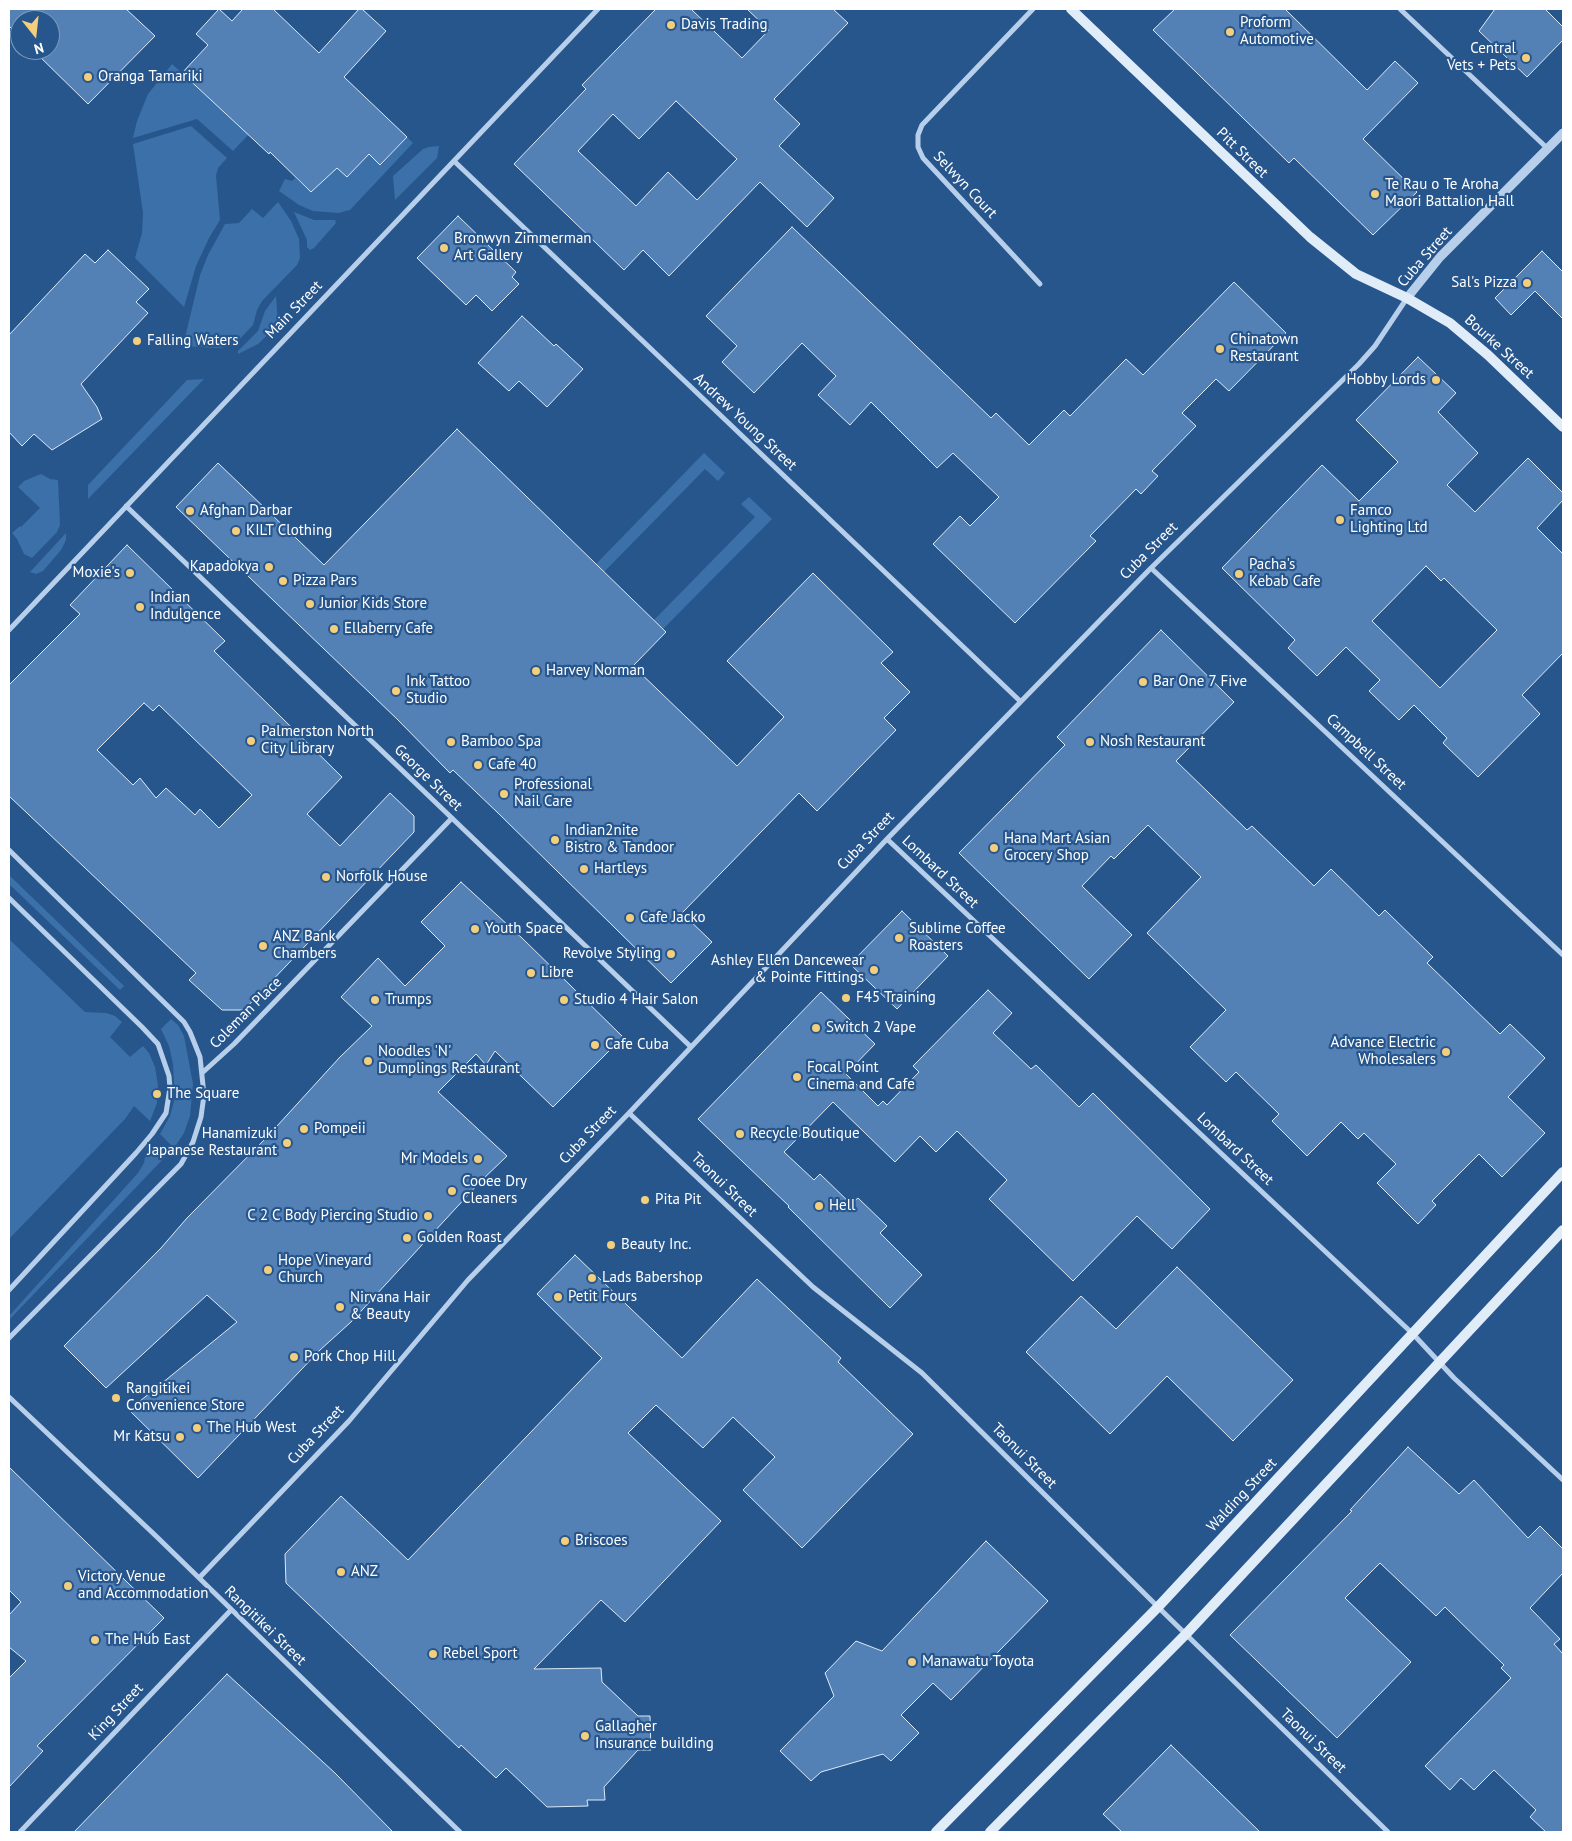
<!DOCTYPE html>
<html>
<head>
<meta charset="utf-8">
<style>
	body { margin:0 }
	#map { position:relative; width:1572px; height:1841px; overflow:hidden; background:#27568d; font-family:"PT Sans",sans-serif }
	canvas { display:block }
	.frame { position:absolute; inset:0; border:10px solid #fff; pointer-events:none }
	.north { position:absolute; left:10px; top:10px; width:50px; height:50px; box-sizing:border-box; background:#27568d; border:1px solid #7d9abb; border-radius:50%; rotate:164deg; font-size:14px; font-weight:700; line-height:20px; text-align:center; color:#fff }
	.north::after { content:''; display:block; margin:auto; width:18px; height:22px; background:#f3ce7c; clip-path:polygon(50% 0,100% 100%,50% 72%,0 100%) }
</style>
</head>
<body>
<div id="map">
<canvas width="1572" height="1841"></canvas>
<div class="frame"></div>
<div class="north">N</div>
</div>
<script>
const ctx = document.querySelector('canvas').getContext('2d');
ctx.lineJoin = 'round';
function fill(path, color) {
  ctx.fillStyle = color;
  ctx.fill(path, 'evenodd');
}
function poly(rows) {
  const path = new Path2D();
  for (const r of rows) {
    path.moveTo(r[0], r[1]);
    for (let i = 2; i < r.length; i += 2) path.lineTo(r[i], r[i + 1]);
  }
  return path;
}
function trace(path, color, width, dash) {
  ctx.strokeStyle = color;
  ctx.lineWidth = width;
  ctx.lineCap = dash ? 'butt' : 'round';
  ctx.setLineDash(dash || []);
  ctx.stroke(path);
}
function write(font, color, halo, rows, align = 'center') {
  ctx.font = font + ' "PT Sans",sans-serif';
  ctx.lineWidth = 4.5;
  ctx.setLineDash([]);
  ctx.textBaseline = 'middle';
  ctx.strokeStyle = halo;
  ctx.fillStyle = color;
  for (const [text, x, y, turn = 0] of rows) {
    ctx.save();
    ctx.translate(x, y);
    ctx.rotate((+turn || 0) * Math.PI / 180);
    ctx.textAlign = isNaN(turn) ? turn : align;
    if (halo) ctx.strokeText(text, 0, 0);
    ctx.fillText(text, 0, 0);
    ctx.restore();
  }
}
fill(poly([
	[172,64,249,134,233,151,197,119,133,138,137,121,148,94],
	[191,126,227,158,218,168,216,176,220,220,209,238,196,266,184,307,135,258,142,233,143,213,133,144],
	[407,137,413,143,350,210,338,213,313,211,299,205,279,191,285,179,292,181,295,178,311,192,337,168,347,177,369,154,381,165],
	[439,146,437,158,395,200,393,176,423,149,429,147],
	[278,202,291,221,299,239,300,258,297,265,262,301,257,310,253,325,233,346,217,348,183,346,200,275,208,255,225,224,239,223,252,209,263,218],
	[294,212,314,220,335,220,336,223,314,248,310,250,307,247,307,240],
	[276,296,278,325,258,344,238,354,238,351,258,331,265,311],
	[204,379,88,499,88,485,187,380],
	[704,453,725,473,718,481,705,469,604,572,596,564],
	[41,474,50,479,58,480,60,525,57,532,32,558,24,554,17,539,12,533,20,526,21,527,40,508,18,487,24,481],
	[749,497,772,519,663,629,654,620,755,517,741,504],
	[66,533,66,540,61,550,43,571,36,574,30,572],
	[9,875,124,986,120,990,9,884],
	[9,939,85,1012,106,1013,115,1016,122,1022,110,1037,130,1057,143,1046,149,1053,155,1067,158,1085,157,1103,150,1121,134,1106,125,1119,9,1239],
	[171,1019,178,1025,184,1036,193,1084,190,1116,184,1133,174,1148,160,1134,170,1116,175,1098,173,1064,169,1046,161,1029],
	[153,1146,165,1157,9,1320,9,1316,138,1173,144,1163,145,1157]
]), '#3c70a9');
const building = poly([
	[9,9,126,9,155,36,88,104,33,50,50,50,50,20,20,20,20,37,9,26,9,9],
	[219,9,232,21,243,9,273,9,319,53,359,9,362,9,386,31,344,77,407,137,380,165,369,154,347,177,337,168,311,192,270,152,269,154,182,73,208,45,196,34,219,9],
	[656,9,691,9,742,58,769,30,747,9,833,9,848,23,774,99,800,124,779,146,834,198,807,227,760,182,669,276,643,250,624,270,514,164,586,89,582,85,656,9],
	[676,101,737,159,697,200,668,172,636,206,578,151,613,114,639,139,676,101],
	[1175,9,1285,9,1367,90,1395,61,1418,83,1363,139,1417,192,1373,235,1294,158,1289,163,1153,30,1175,9],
	[1495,9,1545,9,1563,27,1563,40,1527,77,1479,31,1495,9],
	[458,216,516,272,512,277,519,284,492,311,476,295,466,305,417,258,458,216],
	[792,227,991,418,996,413,1029,445,1064,410,1070,416,1126,359,1143,375,1234,282,1286,333,1229,391,1216,379,1182,413,1196,426,1152,471,1158,476,1141,494,1136,489,1090,536,1096,541,1015,623,933,544,960,516,970,526,999,497,953,453,937,468,871,402,850,425,818,395,836,376,802,343,754,393,722,362,737,346,706,316,792,227],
	[108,250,149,289,136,302,148,313,81,384,97,407,102,419,52,450,34,434,22,446,9,432,9,335,85,254,95,263,108,250],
	[1542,251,1563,272,1563,319,1535,291,1511,315,1495,298,1542,251],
	[522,316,554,346,556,344,583,369,547,407,519,381,509,391,478,363,522,316],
	[1418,357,1456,393,1438,412,1478,453,1447,485,1475,512,1528,458,1563,493,1563,500,1537,528,1563,554,1563,653,1522,695,1540,714,1478,777,1443,743,1447,738,1414,705,1399,720,1369,691,1380,680,1346,647,1317,676,1288,648,1295,640,1222,568,1322,465,1359,501,1398,462,1356,420,1418,357],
	[1426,566,1441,581,1444,578,1497,630,1440,688,1372,621,1426,566],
	[457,429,666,632,633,666,737,766,784,717,727,661,813,573,893,652,881,663,910,692,884,718,896,730,817,811,799,793,682,913,712,942,671,983,498,813,453,770,450,773,397,719,176,507,218,463,324,565,457,429],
	[127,545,225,641,214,651,342,777,307,814,340,846,390,793,414,816,414,832,244,1010,222,1010,189,980,196,973,9,796,9,685,80,614,70,605,127,545],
	[144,703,153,711,159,705,252,795,219,828,200,809,195,815,166,788,156,798,140,778,133,785,97,750,144,703],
	[1161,630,1234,702,1176,761,1247,830,1252,826,1314,886,1331,869,1379,916,1385,910,1433,957,1427,963,1500,1034,1510,1024,1545,1058,1508,1097,1545,1133,1502,1177,1479,1154,1432,1201,1436,1205,1418,1224,1377,1183,1396,1164,1364,1133,1358,1139,1341,1122,1307,1156,1272,1121,1279,1114,1236,1072,1226,1082,1190,1047,1226,1010,1147,933,1201,877,1148,825,1114,859,1111,856,1082,886,1132,935,1089,979,959,853,1065,745,1057,737,1161,630],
	[461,882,522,938,623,1037,553,1107,495,1051,486,1065,476,1054,438,1092,507,1156,480,1182,351,1322,320,1350,198,1478,129,1410,237,1322,207,1295,106,1388,64,1346,161,1248,187,1218,267,1137,340,1057,372,1026,341,997,378,958,405,986,445,946,421,922,461,882],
	[902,911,948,956,897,1009,850,964,902,911],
	[988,990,1012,1013,993,1033,1031,1069,1036,1065,1079,1107,1093,1093,1210,1209,1172,1249,1137,1216,1073,1281,989,1199,1007,1180,957,1131,936,1152,920,1136,895,1162,833,1102,784,1152,814,1180,820,1174,851,1204,858,1198,887,1226,880,1233,922,1275,890,1308,788,1207,789,1206,698,1119,821,992,875,1044,846,1074,878,1106,883,1101,887,1105,919,1072,913,1066,988,990],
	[575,1255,682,1358,757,1279,841,1358,838,1362,913,1434,802,1548,743,1490,775,1457,733,1417,703,1448,656,1405,628,1433,721,1521,625,1622,601,1600,534,1669,601,1668,602,1682,638,1716,650,1716,651,1750,638,1750,604,1787,605,1800,587,1800,588,1806,547,1807,506,1768,496,1778,461,1745,459,1748,286,1583,285,1554,341,1496,408,1560,602,1358,537,1294,575,1255],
	[1177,1267,1293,1380,1233,1441,1167,1376,1110,1434,1026,1352,1081,1296,1116,1329,1177,1267],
	[1408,1447,1459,1494,1474,1480,1528,1538,1540,1526,1563,1549,1563,1573,1530,1608,1560,1639,1554,1644,1563,1654,1563,1832,1546,1832,1530,1817,1536,1810,1494,1770,1474,1790,1461,1778,1450,1790,1425,1766,1511,1678,1501,1668,1504,1665,1445,1607,1436,1616,1380,1563,1345,1598,1411,1662,1337,1738,1230,1635,1352,1511,1350,1510,1408,1447],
	[9,1467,164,1618,37,1746,43,1751,9,1787,9,1678,26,1661,9,1647,9,1615,21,1602,9,1590,9,1467],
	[986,1541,1048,1601,951,1700,933,1683,901,1715,919,1733,891,1761,883,1754,821,1772,811,1781,780,1751,834,1696,825,1673,856,1641,882,1651,986,1541],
	[227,1674,335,1773,393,1832,74,1832,227,1674],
	[1171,1745,1260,1832,1122,1832,1103,1814,1171,1745]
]);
fill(building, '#5481b5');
trace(building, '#dbe9f8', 1);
trace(poly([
	[1033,9,922,125,918,135,918,147,923,158,1040,284],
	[1400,9,1548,149],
	[454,161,1020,701],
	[126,506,691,1047],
	[1151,568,1563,955],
	[9,630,598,9],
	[887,839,1413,1334,1454,1378,1563,1480],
	[9,850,184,1022,190,1032,200,1057,204,1095,201,1117,193,1142,181,1164,9,1338],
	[9,898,142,1027,158,1044,169,1076,170,1088,166,1113,152,1134,136,1153,9,1290],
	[202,1073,234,1044,452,818],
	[629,1113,813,1287,922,1373,1158,1607,1388,1832],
	[9,1397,157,1537,460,1832],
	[199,1578,349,1421,468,1280,629,1113,887,839,1151,568,1359,364,1375,346,1407,298],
	[20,1832,231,1610]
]), '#b7cfea', 5);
trace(poly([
	[1407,298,1440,257,1563,133]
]), '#b7cfea', 9);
trace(poly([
	[1071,9,1310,237,1356,274,1407,298,1450,323,1488,355,1563,427],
	[936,1832,1158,1607,1563,1172],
	[990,1832,1186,1634,1563,1230]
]), '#e1ecf9', 10);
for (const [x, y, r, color] of [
	[671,25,5,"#f3ce7c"],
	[1230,32,5,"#f3ce7c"],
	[1526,58,5,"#f3ce7c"],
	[88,77,5,"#f3ce7c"],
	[1375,194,5,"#f3ce7c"],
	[444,248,5,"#f3ce7c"],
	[1527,283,5,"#f3ce7c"],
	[137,341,5,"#f3ce7c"],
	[1220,349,5,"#f3ce7c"],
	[1436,380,5,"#f3ce7c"],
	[190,511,5,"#f3ce7c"],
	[1340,520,5,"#f3ce7c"],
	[236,531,5,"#f3ce7c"],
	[269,567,5,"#f3ce7c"],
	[130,573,5,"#f3ce7c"],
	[1239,574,5,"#f3ce7c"],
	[283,581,5,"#f3ce7c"],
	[310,604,5,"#f3ce7c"],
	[140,607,5,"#f3ce7c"],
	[334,629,5,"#f3ce7c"],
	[536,671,5,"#f3ce7c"],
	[1143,682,5,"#f3ce7c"],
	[396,691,5,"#f3ce7c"],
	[251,741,5,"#f3ce7c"],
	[451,742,5,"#f3ce7c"],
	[1090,742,5,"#f3ce7c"],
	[478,765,5,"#f3ce7c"],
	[504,794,5,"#f3ce7c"],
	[555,840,5,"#f3ce7c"],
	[994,848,5,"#f3ce7c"],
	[584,869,5,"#f3ce7c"],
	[326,877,5,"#f3ce7c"],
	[630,918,5,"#f3ce7c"],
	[475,929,5,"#f3ce7c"],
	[899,938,5,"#f3ce7c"],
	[263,946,5,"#f3ce7c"],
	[671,954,5,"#f3ce7c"],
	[874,970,5,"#f3ce7c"],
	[531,973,5,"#f3ce7c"],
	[846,998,5,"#f3ce7c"],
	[375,1000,5,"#f3ce7c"],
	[564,1000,5,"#f3ce7c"],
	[816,1028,5,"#f3ce7c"],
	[595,1045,5,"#f3ce7c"],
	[1446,1052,5,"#f3ce7c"],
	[368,1061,5,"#f3ce7c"],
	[797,1077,5,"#f3ce7c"],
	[157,1094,5,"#f3ce7c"],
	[304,1129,5,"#f3ce7c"],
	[740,1134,5,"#f3ce7c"],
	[287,1143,5,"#f3ce7c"],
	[478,1159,5,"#f3ce7c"],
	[452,1191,5,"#f3ce7c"],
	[645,1200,5,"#f3ce7c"],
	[819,1206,5,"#f3ce7c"],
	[428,1216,5,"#f3ce7c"],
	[407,1238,5,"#f3ce7c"],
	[611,1245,5,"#f3ce7c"],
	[268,1270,5,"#f3ce7c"],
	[592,1278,5,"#f3ce7c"],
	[558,1297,5,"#f3ce7c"],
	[340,1307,5,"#f3ce7c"],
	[294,1357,5,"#f3ce7c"],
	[116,1398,5,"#f3ce7c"],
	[197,1428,5,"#f3ce7c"],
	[180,1437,5,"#f3ce7c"],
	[565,1541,5,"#f3ce7c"],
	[341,1572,5,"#f3ce7c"],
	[68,1586,5,"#f3ce7c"],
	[95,1640,5,"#f3ce7c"],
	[433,1654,5,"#f3ce7c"],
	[912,1662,5,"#f3ce7c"],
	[585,1736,5,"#f3ce7c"]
]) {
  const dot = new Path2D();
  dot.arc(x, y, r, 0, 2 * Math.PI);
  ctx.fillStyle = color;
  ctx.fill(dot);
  trace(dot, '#27568d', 2);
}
write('15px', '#fff', '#27568d', [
	["Proform",1240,23],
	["Automotive",1240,40],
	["Davis Trading",681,25],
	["Central",1516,49,"right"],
	["Vets + Pets",1516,66,"right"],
	["Oranga Tamariki",98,77],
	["Te Rau o Te Aroha",1385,185],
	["Maori Battalion Hall",1385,202],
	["Bronwyn Zimmerman",454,239],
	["Art Gallery",454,256],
	["Sal's Pizza",1517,283,"right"],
	["Chinatown",1230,340],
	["Restaurant",1230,357],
	["Falling Waters",147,341],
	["Hobby Lords",1426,380,"right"],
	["Afghan Darbar",200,511],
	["Famco",1350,511],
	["Lighting Ltd",1350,528],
	["KILT Clothing",246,531],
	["Pacha's",1249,565],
	["Kebab Cafe",1249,582],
	["Kapadokya",259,567,"right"],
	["Moxie's",120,573,"right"],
	["Pizza Pars",293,581],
	["Indian",150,598],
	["Indulgence",150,615],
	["Junior Kids Store",320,604],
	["Ellaberry Cafe",344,629],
	["Harvey Norman",546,671],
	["Ink Tattoo",406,682],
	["Studio",406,699],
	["Bar One 7 Five",1153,682],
	["Palmerston North",261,732],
	["City Library",261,749],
	["Bamboo Spa",461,742],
	["Nosh Restaurant",1100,742],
	["Cafe 40",488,765],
	["Professional",514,785],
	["Nail Care",514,802],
	["Indian2nite",565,831],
	["Bistro & Tandoor",565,848],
	["Hana Mart Asian",1004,839],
	["Grocery Shop",1004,856],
	["Hartleys",594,869],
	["Norfolk House",336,877],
	["Cafe Jacko",640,918],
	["Youth Space",485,929],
	["Sublime Coffee",909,929],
	["Roasters",909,946],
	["ANZ Bank",273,937],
	["Chambers",273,954],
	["Revolve Styling",661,954,"right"],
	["Ashley Ellen Dancewear",864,961,"right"],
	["& Pointe Fittings",864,978,"right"],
	["Libre",541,973],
	["F45 Training",856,998],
	["Trumps",385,1000],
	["Studio 4 Hair Salon",574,1000],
	["Switch 2 Vape",826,1028],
	["Advance Electric",1436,1043,"right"],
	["Wholesalers",1436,1060,"right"],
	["Cafe Cuba",605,1045],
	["Noodles 'N'",378,1052],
	["Dumplings Restaurant",378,1069],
	["Focal Point",807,1068],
	["Cinema and Cafe",807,1085],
	["The Square",167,1094],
	["Pompeii",314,1129],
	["Hanamizuki",277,1134,"right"],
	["Japanese Restaurant",277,1151,"right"],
	["Recycle Boutique",750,1134],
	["Mr Models",468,1159,"right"],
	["Cooee Dry",462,1182],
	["Cleaners",462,1199],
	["Pita Pit",655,1200],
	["Hell",829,1206],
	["C 2 C Body Piercing Studio",418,1216,"right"],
	["Golden Roast",417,1238],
	["Beauty Inc.",621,1245],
	["Hope Vineyard",278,1261],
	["Church",278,1278],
	["Lads Babershop",602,1278],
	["Petit Fours",568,1297],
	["Nirvana Hair",350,1298],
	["& Beauty",350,1315],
	["Pork Chop Hill",304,1357],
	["Rangitikei",126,1389],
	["Convenience Store",126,1406],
	["The Hub West",207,1428],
	["Mr Katsu",170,1437,"right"],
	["Briscoes",575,1541],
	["ANZ",351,1572],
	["Victory Venue",78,1577],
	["and Accommodation",78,1594],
	["The Hub East",105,1640],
	["Rebel Sport",443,1654],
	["Manawatu Toyota",922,1662],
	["Gallagher",595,1727],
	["Insurance building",595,1744]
], 'left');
write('15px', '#fff', '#27568d', [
	["Pitt Street",1242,153,44],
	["Selwyn Court",965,185,47],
	["Cuba Street",1425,257,-49],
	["Main Street",294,310,-46],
	["Bourke Street",1499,347,42],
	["Andrew Young Street",745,422,43],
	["Cuba Street",1149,551,-45],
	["Campbell Street",1366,752,43],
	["George Street",428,778,44],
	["Cuba Street",866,841,-46],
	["Lombard Street",940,872,43],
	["Coleman Place",246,1013,-45],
	["Cuba Street",588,1135,-46],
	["Lombard Street",1235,1149,43],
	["Taonui Street",724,1185,44],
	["Cuba Street",316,1435,-47],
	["Taonui Street",1024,1456,45],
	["Walding Street",1242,1495,-47],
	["Rangitikei Street",265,1626,44],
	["King Street",116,1712,-47],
	["Taonui Street",1313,1741,44]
]);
</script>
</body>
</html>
